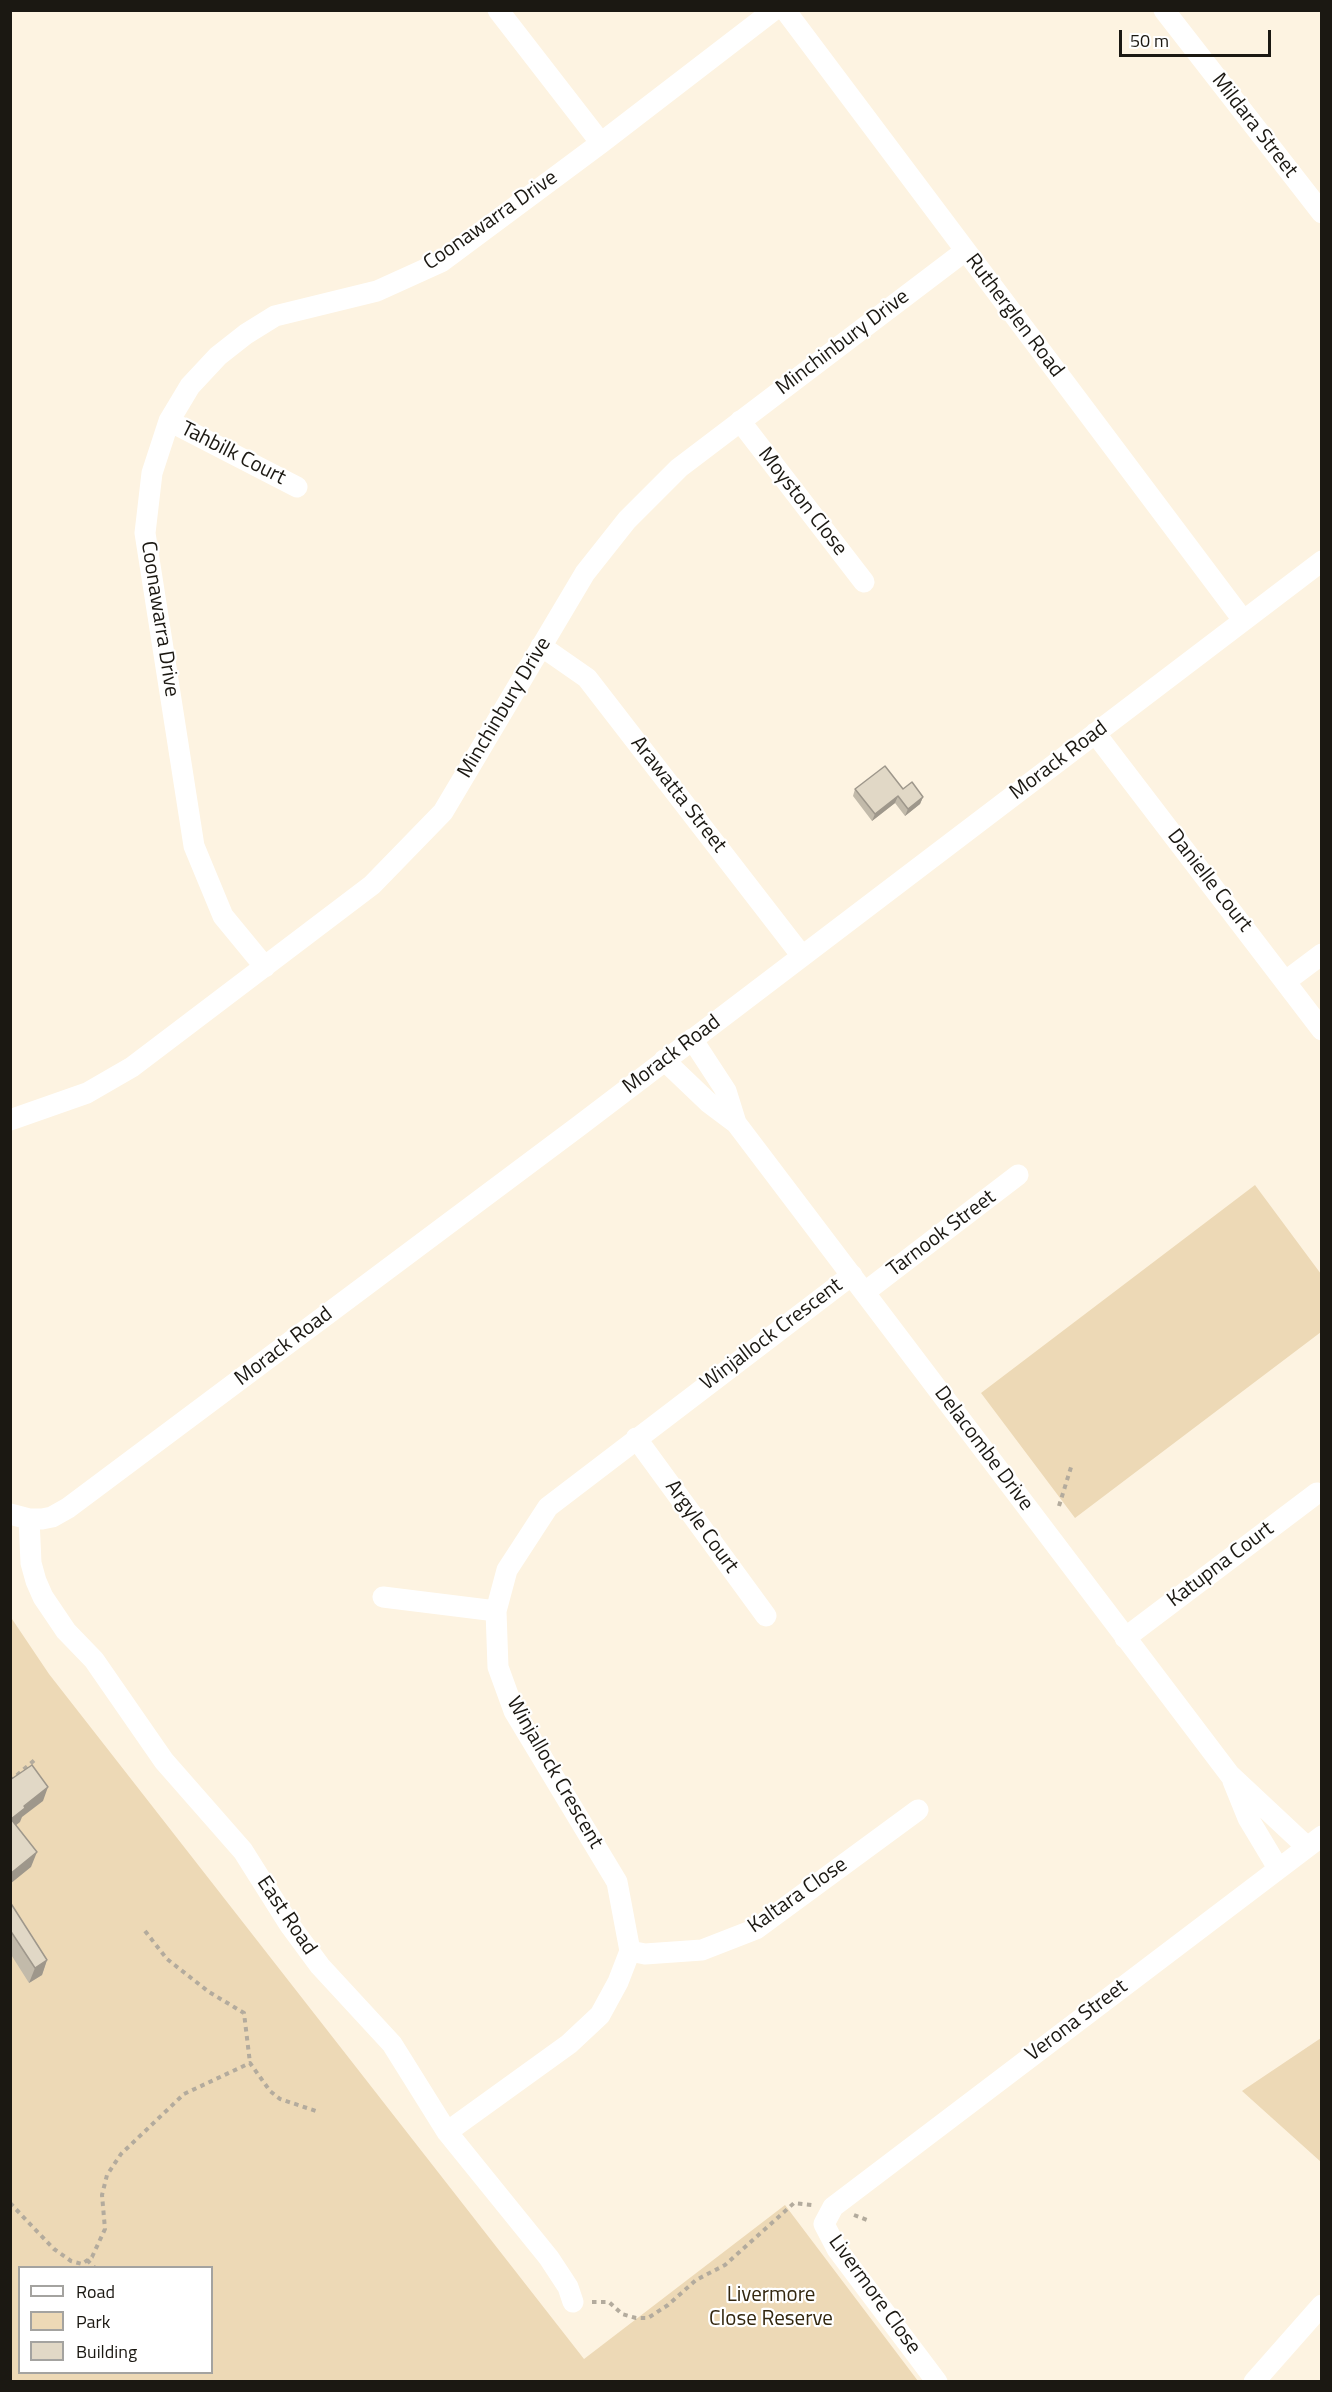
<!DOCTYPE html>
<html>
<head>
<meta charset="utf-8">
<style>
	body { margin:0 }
	#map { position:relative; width:1332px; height:2392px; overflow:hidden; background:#fdf3e1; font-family:"Titillium Web",sans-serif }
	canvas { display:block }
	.frame { position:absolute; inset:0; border:12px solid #1b1812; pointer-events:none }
	.legend { position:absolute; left:18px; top:2266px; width:195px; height:108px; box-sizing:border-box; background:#fff; border:2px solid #a4a3a0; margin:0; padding:8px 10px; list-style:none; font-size:18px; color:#1b1812 }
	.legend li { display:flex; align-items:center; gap:12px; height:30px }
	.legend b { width:30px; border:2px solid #a4a3a0 }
	.scale { position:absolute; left:1119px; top:30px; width:152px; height:27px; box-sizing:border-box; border:3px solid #1b1812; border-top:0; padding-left:8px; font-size:18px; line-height:21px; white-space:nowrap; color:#1b1812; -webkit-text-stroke:4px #fff; paint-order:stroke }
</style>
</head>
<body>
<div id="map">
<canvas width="1332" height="2392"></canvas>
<div class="frame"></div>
<ul class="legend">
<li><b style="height:8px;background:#fff"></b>Road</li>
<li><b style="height:16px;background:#edd9b6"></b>Park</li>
<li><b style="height:16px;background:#e1d8c6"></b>Building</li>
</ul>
<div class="scale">50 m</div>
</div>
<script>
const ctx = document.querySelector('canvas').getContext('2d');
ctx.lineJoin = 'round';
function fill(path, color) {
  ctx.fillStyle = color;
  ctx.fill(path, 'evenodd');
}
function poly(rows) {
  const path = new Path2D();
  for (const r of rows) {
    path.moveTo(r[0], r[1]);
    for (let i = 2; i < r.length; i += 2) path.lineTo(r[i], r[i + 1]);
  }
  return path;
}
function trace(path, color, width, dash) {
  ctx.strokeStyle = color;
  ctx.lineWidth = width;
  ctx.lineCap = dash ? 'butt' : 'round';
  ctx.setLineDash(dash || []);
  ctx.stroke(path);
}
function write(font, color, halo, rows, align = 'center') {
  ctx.font = font + ' "Titillium Web",sans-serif';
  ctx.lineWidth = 4.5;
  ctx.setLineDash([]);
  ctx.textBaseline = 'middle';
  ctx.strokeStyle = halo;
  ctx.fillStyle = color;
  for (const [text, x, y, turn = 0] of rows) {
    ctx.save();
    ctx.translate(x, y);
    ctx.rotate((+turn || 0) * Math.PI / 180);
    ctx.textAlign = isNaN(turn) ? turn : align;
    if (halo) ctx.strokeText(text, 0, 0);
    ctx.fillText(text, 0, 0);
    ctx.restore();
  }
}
fill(poly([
	[1255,1185,1321,1274,1321,1332,1075,1518,981,1393],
	[10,1616,49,1674,584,2359,785,2205,918,2381,11,2381],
	[20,2268,212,2268,212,2372,20,2372],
	[1321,2038,1321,2162,1242,2091]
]), '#edd9b6');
trace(poly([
	[1059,1506,1072,1464],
	[10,1781,37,1758],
	[145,1931,167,1959,209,1992,244,2013,250,2063],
	[10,2203,54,2249,71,2261,82,2264,92,2257,105,2229,102,2195,107,2175,121,2154,184,2094,250,2063,270,2091,280,2099,319,2112],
	[854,2215,867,2220],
	[87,2260,95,2268],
	[592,2302,609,2302,622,2314,636,2318,648,2318,668,2305,696,2280,725,2265,794,2203,812,2205]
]), '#b3ab9d', 4, [4.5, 4.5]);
trace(poly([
	[498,10,601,143],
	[785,10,1243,620],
	[1164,10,1322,213],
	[169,421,297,487],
	[740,421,864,582],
	[541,646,587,678,802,956],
	[1095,733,1322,1030],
	[265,967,223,916,194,846,145,533,152,473,169,421,190,386,218,356,246,334,275,316,377,291,441,262,601,143,774,10],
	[1286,981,1322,954],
	[692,1039,726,1091,736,1123],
	[664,1060,708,1102,736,1123,1230,1775,1307,1847],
	[10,1120,87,1093,132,1067,372,885,443,812,585,573,627,520,679,468,965,251],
	[865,1292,1018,1175],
	[636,1438,766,1616],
	[10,1514,29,1519,42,1519,52,1517,68,1508,579,1126,1322,561],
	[29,1519,31,1563,36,1581,43,1597,66,1631,94,1660,164,1761,243,1851,289,1924,320,1966,392,2044,447,2132,549,2258,568,2287,573,2302],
	[383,1597,496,1611],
	[1125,1638,1317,1493],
	[1233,1781,1248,1818,1278,1868],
	[630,1951,645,1954,702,1950,756,1929,918,1810],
	[447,2132,569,2044,600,2015,618,1982,630,1951,617,1882,514,1711,498,1667,496,1611,507,1570,548,1507,852,1275],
	[937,2382,837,2249,824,2224,833,2207,1322,1836],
	[1254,2382,1322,2305]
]), '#fff', 21);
fill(poly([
	[855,789,903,789,923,797,920,804,905,816,895,803,872,821,853,796],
	[10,1902,47,1960,42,1975,29,1983,10,1953]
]), '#c2baaa');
fill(poly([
	[898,796,895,803,872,821,875,814],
	[923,797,920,804,905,816,908,809],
	[48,1787,43,1801,22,1817,20,1822,10,1830,11,1819,24,1806],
	[37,1852,31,1867,10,1884,10,1874],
	[47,1960,42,1975,29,1983,35,1968]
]), '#9e978b');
const building = poly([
	[885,766,903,789,912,782,923,797,908,809,898,796,875,814,855,789,885,766],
	[32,1765,48,1787,24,1806,25,1808,11,1819,37,1852,10,1874,10,1780,32,1765],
	[10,1902,47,1960,35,1968,10,1930,10,1902]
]);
fill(building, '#e1d8c6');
trace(building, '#9e978b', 1.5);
write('21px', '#1b1812', '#fff', [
	["Mildara Street",1254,126,52],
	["Coonawarra Drive",491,221,-35],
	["Rutherglen Road",1014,316,53],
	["Minchinbury Drive",843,343,-37],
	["Tahbilk Court",233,454,27],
	["Moyston Close",802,502,52],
	["Coonawarra Drive",159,619,81],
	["Minchinbury Drive",505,708,-59],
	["Morack Road",1059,761,-37],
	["Arawatta Street",678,795,52],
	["Danielle Court",1209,881,52],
	["Morack Road",672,1055,-37],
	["Tarnook Street",942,1234,-37],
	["Winjallock Crescent",772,1335,-37],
	["Morack Road",284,1347,-37],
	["Delacombe Drive",983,1449,53],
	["Argyle Court",701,1527,54],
	["Katupna Court",1221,1565,-37],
	["Winjallock Crescent",554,1773,60],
	["Kaltara Close",798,1896,-35],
	["East Road",286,1916,56],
	["Verona Street",1077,2021,-37],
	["Livermore Close",874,2295,54]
]);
write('21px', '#33270f', '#fff', [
	["Livermore",771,2296],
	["Close Reserve",771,2320]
]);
</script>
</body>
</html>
